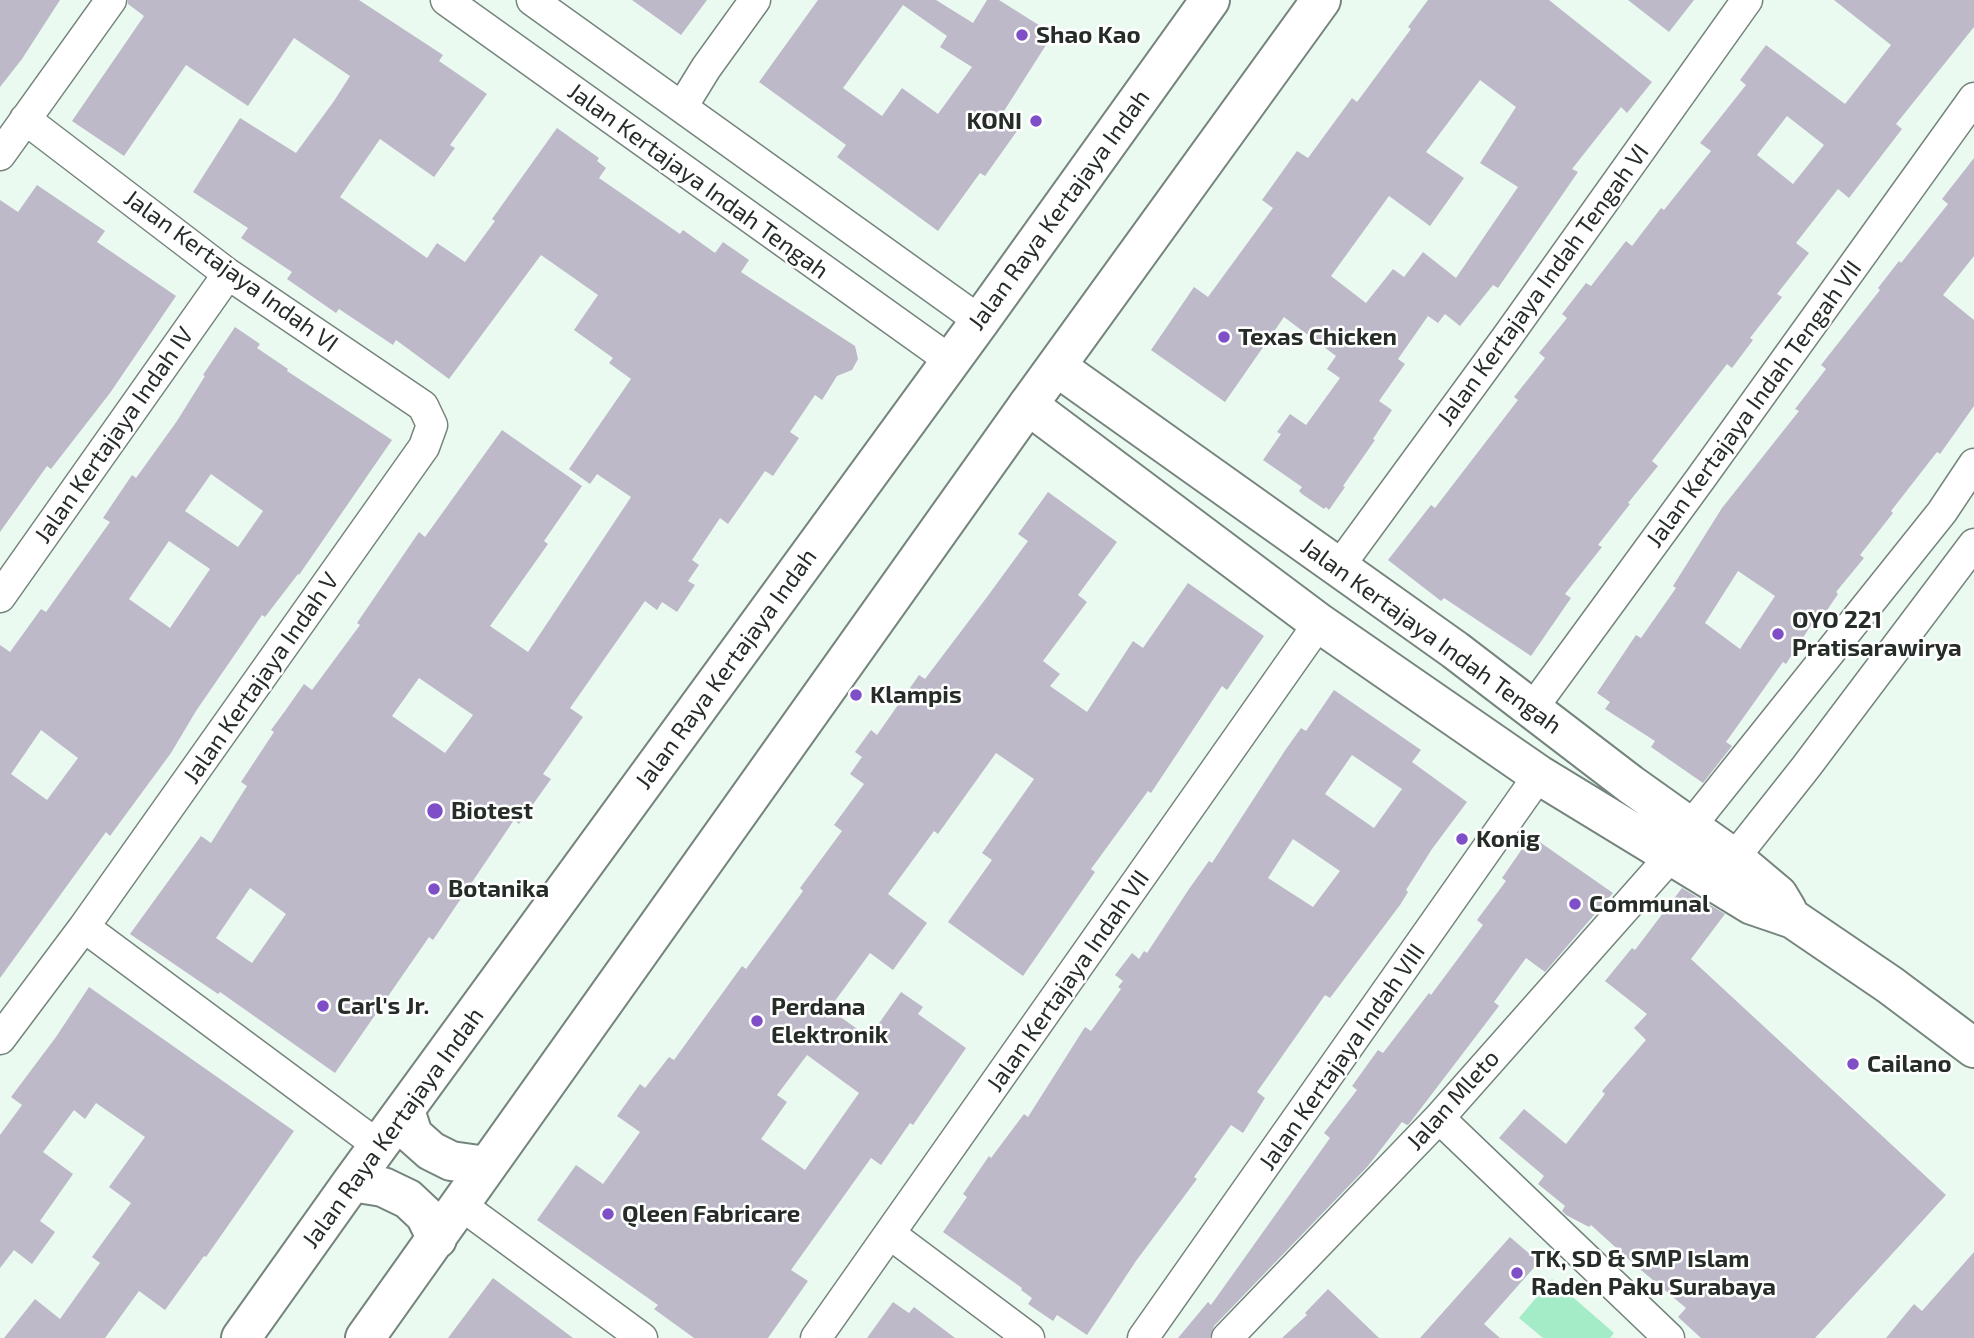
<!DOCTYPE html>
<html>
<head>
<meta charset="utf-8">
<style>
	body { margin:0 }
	canvas { display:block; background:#eafaf1 }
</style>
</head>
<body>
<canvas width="1974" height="1338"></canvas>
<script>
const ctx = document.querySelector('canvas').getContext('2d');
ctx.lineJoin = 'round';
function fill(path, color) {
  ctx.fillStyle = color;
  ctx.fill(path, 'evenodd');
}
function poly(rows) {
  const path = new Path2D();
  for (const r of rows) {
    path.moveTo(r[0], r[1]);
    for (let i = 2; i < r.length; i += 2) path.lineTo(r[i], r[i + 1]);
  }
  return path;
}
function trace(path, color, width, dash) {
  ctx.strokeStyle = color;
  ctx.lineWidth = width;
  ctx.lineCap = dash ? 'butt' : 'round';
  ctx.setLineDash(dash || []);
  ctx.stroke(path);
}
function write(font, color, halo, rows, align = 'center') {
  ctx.font = font + ' "Exo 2",sans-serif';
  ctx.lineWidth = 5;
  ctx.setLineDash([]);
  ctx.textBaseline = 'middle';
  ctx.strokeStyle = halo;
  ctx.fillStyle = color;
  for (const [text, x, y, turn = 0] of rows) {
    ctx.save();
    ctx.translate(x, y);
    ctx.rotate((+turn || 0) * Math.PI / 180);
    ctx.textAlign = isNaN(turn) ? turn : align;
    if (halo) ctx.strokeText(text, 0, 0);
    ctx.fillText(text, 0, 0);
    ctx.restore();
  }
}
fill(poly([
	[1552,1279,1614,1333,1610,1338,1543,1338,1519,1318]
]), '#a3ecc7');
fill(poly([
	[0,0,60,0,22,59,0,87],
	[128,0,359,0,443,55,439,61,487,94,450,145,455,148,434,177,380,139,340,197,427,258,437,243,465,262,495,221,492,219,557,128,599,158,597,161,606,168,599,178,680,234,683,230,715,253,723,242,749,260,741,272,855,346,858,359,852,370,837,376,822,400,815,395,790,432,799,438,773,476,765,471,728,524,720,518,692,560,699,565,688,581,695,585,677,612,662,602,657,610,645,601,570,708,583,717,543,774,551,779,519,824,514,820,433,940,429,937,335,1073,220,992,218,994,130,934,201,836,211,843,247,786,241,782,274,732,271,730,285,711,304,684,312,690,360,625,357,623,419,532,425,537,502,430,582,486,544,541,548,544,490,626,528,652,631,497,597,474,590,484,569,469,631,379,609,363,613,358,574,330,598,295,541,255,449,379,396,340,393,345,339,309,336,313,287,279,292,272,241,238,248,228,193,192,240,118,296,153,334,101,350,76,294,38,248,106,186,65,124,156,72,121,144,16,128,4],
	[419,678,473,715,445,753,392,716],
	[250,888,286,914,252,963,216,938],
	[632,0,707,0,681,35],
	[818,0,936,0,973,23,987,0,999,0,1053,34,1004,111,1022,124,985,176,980,173,938,231,837,157,846,145,759,82],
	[903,5,947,36,940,47,972,67,938,114,902,88,882,116,843,88],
	[1428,0,1549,0,1652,82,1627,113,1621,107,1572,169,1578,172,1498,288,1493,285,1460,326,1445,314,1438,323,1428,316,1398,359,1405,364,1379,401,1392,410,1373,439,1375,440,1343,486,1345,487,1329,510,1326,507,1324,509,1302,494,1299,491,1302,487,1263,460,1281,434,1277,432,1290,414,1306,425,1340,378,1327,369,1336,356,1284,317,1225,402,1151,350,1194,287,1208,297,1273,208,1262,200,1297,151,1308,158,1352,98,1357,102,1411,29,1408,27],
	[1480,80,1516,107,1480,163,1518,187,1456,278,1423,252,1404,277,1393,269,1366,303,1331,276,1389,196,1430,226,1464,178,1426,152],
	[1628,0,1694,0,1669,32],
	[1834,0,1974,0,1974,27,1896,124,1902,129,1849,198,1838,189,1796,243,1809,253,1777,294,1782,297,1750,338,1753,340,1732,368,1727,364,1652,461,1658,466,1628,503,1630,504,1598,545,1602,547,1565,594,1571,598,1531,656,1444,598,1441,601,1388,560,1431,505,1435,508,1518,400,1514,397,1545,358,1539,353,1567,318,1562,314,1586,283,1591,286,1626,241,1632,246,1661,208,1664,210,1711,151,1700,143,1746,85,1740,80,1766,45,1845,104,1891,45],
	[1787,116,1824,145,1793,184,1757,155],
	[1974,158,1974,256,1943,295,1974,320,1974,406,1940,454,1937,452,1891,511,1893,513,1860,555,1864,558,1836,592,1838,594,1819,622,1815,619,1786,664,1783,662,1726,742,1732,746,1703,783,1651,747,1655,741,1605,709,1610,702,1597,693,1636,635,1641,638,1676,588,1673,586,1722,508,1799,411,1795,409,1826,369,1821,365,1880,290,1878,288,1899,261,1901,263,1948,204,1942,199],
	[1738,571,1775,596,1740,649,1705,623],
	[37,185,105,231,97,242,176,296,110,393,51,469,47,466,0,532,0,200,18,212],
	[235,327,260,344,257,348,288,369,287,371,392,440,299,575,298,574,265,617,262,615,196,711,171,753,110,836,106,832,0,978,0,645,10,652,41,609,46,612,110,522,103,518,113,503,132,475,136,478,177,421,205,376,203,375],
	[211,474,263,511,238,547,185,511],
	[169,541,210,569,170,628,129,599],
	[41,730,78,758,47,800,11,774],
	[1048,492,1117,542,1078,595,1087,602,1043,661,1060,674,1050,686,1087,712,1133,641,1143,648,1188,583,1264,636,1227,690,1222,686,1151,793,1148,791,1091,869,1095,872,1023,976,948,922,992,860,982,853,1034,779,996,753,938,834,934,831,888,894,927,923,893,970,870,953,829,1009,866,1035,870,1036,901,992,923,1007,918,1014,966,1048,913,1125,910,1123,881,1165,871,1158,791,1270,808,1281,768,1338,694,1338,654,1309,658,1305,537,1220,576,1165,603,1184,640,1132,617,1116,640,1084,645,1088,669,1057,674,1060,742,966,746,969,803,891,800,888,842,831,834,825,864,784,850,774,862,757,855,752,871,730,877,735,919,675,925,679,987,597,1028,541,1018,534],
	[807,1055,859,1093,805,1170,761,1139,787,1102,777,1095],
	[1334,690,1421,750,1412,762,1467,802,1432,849,1406,890,1408,892,1400,905,1330,998,1325,995,1257,1092,1265,1098,1243,1133,1231,1125,1194,1177,1197,1179,1136,1261,1087,1335,1057,1315,1053,1321,1028,1304,1032,1298,1021,1290,1022,1288,943,1232,967,1197,963,1194,989,1156,991,1158,1024,1114,1028,1117,1085,1027,1091,1031,1121,989,1118,987,1123,981,1115,975,1132,953,1139,959,1144,951,1147,953,1189,889,1209,861,1212,863,1286,749,1301,728,1306,731],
	[1352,755,1402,789,1374,828,1325,794],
	[1293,839,1340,871,1313,907,1268,878],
	[1531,836,1613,893,1545,972,1526,958,1494,1002,1499,1006,1409,1124,1407,1125,1402,1122,1368,1166,1214,1326,1210,1338,1178,1338,1208,1302,1211,1305,1330,1138,1324,1133,1357,1090,1352,1086,1378,1050,1383,1053,1429,993,1431,995,1483,925,1477,920,1506,881,1502,878],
	[1682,888,1725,914,1691,959,1946,1195,1815,1338,1701,1338,1678,1317,1686,1308,1635,1265,1591,1225,1589,1227,1566,1215,1562,1211,1565,1206,1538,1184,1544,1176,1499,1138,1524,1109,1566,1144,1605,1094,1602,1091,1646,1040,1634,1028,1647,1014,1605,981,1632,948,1635,950],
	[89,987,294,1131,206,1257,204,1256,165,1310,139,1291,105,1338,4,1338,35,1299,60,1319,100,1263,92,1257,131,1203,109,1187,145,1137,96,1103,85,1119,74,1110,43,1152,73,1174,40,1221,55,1232,32,1264,14,1250,0,1268,0,1135,22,1105,11,1097,56,1037],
	[1510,1237,1539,1262,1484,1324,1500,1338,1420,1338],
	[1974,1252,1974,1338,1886,1338,1914,1304,1922,1311],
	[493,1278,573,1338,448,1338],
	[1328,1289,1379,1338,1282,1338,1307,1315,1305,1313],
	[893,1302,909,1313,914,1307,955,1338,867,1338]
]), '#bdb9c8');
const minor = poly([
	[446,0,951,361],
	[532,0,980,321],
	[682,107,706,68,755,0],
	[0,155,111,0],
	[1338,568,1507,337,1747,0],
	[0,597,228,274],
	[1532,709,1701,478,1974,98],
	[1690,827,1942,512,1974,464],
	[1734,858,1806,767,1974,544],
	[84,927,379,1146],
	[0,1039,84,927,424,447,432,425,423,406,228,274,25,119],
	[1439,1118,1669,1338],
	[461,1205,642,1338],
	[890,1234,1029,1338],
	[816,1338,1319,623],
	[1143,1338,1539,775],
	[1227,1338,1439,1118,1671,856]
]);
const secondary = poly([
	[1057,367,1455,650,1630,784,1734,858,1778,895,1787,910],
	[1028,405,1319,623,1539,775,1752,905,1793,919,1890,985,1974,1048]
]);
const primary = poly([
	[405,1110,413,1135,431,1151,451,1161,486,1166],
	[352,1182,383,1187,408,1199,425,1215,437,1239],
	[241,1338,352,1182,980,321,1210,0],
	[365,1338,1028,405,1321,0]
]);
trace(minor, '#75847c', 33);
trace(secondary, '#75847c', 42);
trace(primary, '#75847c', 42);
trace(minor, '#fff', 30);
trace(secondary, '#fff', 38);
trace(primary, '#fff', 38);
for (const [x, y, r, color] of [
	[1022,35,7,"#7e4fc7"],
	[1036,121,7,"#7e4fc7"],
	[1224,337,7,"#7e4fc7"],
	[1778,634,7,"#7e4fc7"],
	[856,695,7,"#7e4fc7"],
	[435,811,9,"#7e4fc7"],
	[1462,839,7,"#7e4fc7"],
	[434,889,7,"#7e4fc7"],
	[1575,904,7,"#7e4fc7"],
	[323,1006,7,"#7e4fc7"],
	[757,1021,7,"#7e4fc7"],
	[1853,1064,7,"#7e4fc7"],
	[608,1214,7,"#7e4fc7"],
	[1517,1273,7,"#7e4fc7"]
]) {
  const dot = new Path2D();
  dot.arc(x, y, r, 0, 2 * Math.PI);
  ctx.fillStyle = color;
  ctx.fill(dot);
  trace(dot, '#fff', 2.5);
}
write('bold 24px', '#262c28', '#fff', [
	["Shao Kao",1036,35],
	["KONI",1022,121,"right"],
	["Texas Chicken",1238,337],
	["OYO 221",1792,620],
	["Pratisarawirya",1792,648],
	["Klampis",870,695],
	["Biotest",451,811],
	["Konig",1476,839],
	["Botanika",448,889],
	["Communal",1589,904],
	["Carl's Jr.",337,1006],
	["Perdana",771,1007],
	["Elektronik",771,1035],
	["Cailano",1867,1064],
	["Qleen Fabricare",622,1214],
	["TK, SD & SMP Islam",1531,1259],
	["Raden Paku Surabaya",1531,1287]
], 'left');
write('24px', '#262c28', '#fff', [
	["Jalan Kertajaya Indah Tengah",698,181,36],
	["Jalan Raya Kertajaya Indah",1059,210,-54],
	["Jalan Kertajaya Indah VI",231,271,36],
	["Jalan Kertajaya Indah Tengah VI",1543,285,-54],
	["Jalan Kertajaya Indah Tengah VII",1754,404,-54],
	["Jalan Kertajaya Indah IV",114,435,-55],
	["Jalan Kertajaya Indah Tengah",1431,636,36],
	["Jalan Raya Kertajaya Indah",726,669,-54],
	["Jalan Kertajaya Indah V",261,678,-55],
	["Jalan Kertajaya Indah VII",1068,981,-55],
	["Jalan Kertajaya Indah VIII",1342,1057,-55],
	["Jalan Mleto",1453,1100,-48],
	["Jalan Raya Kertajaya Indah",393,1128,-54]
]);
</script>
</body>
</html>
